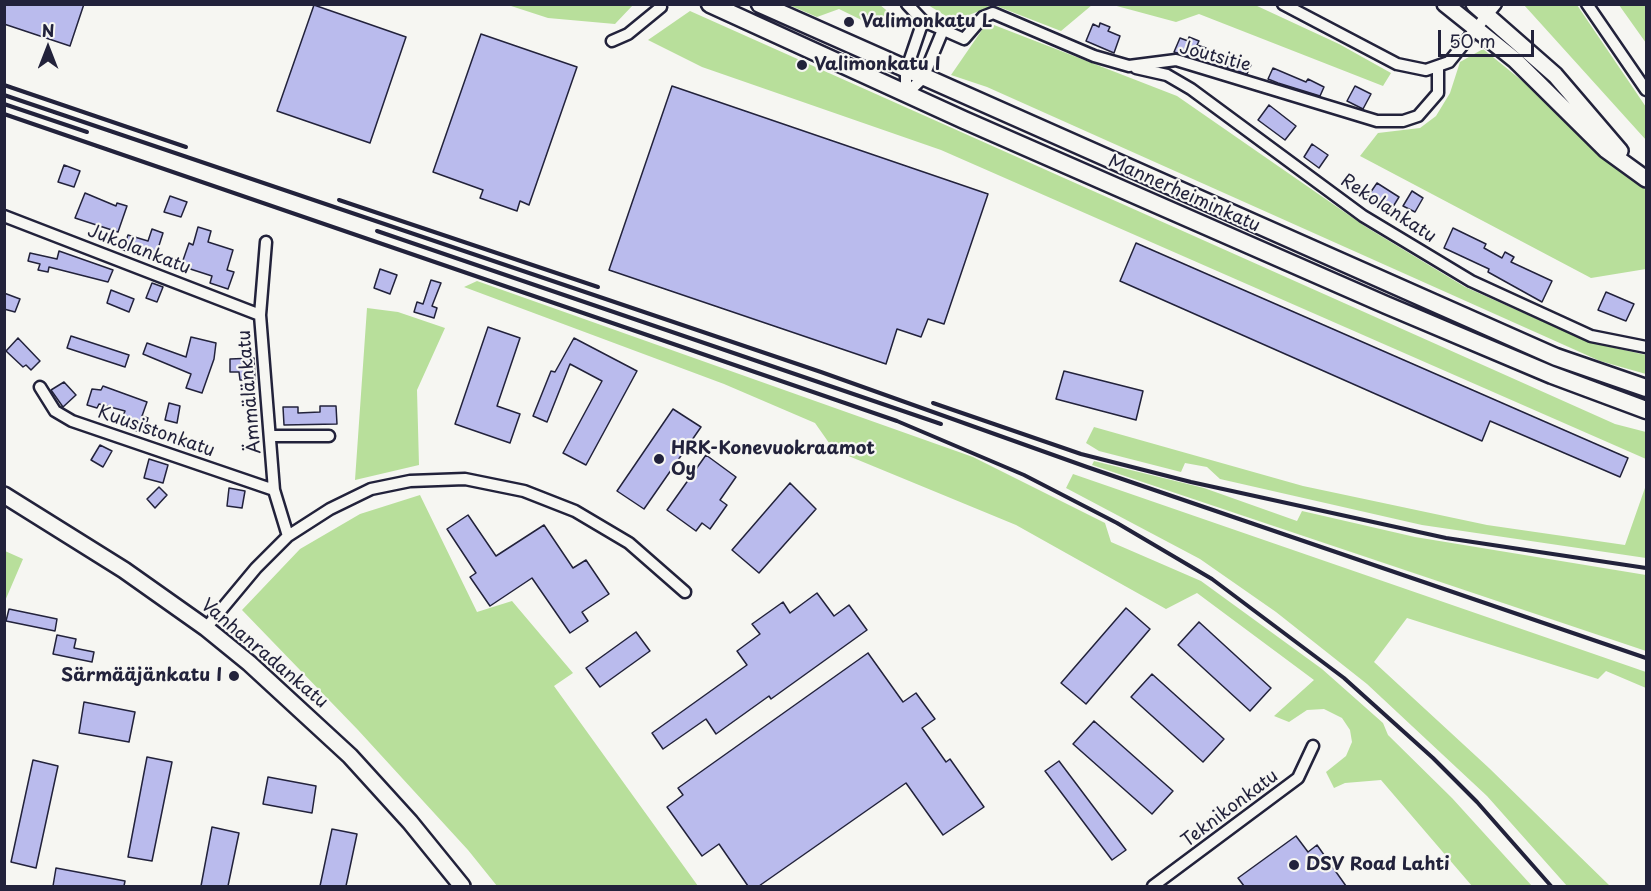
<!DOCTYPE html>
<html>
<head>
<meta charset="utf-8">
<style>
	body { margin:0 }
	#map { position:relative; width:1651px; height:891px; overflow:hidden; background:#f6f6f2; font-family:"Playpen Sans",sans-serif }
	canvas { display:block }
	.frame { position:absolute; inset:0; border:6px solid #22223b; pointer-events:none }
	.north { position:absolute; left:18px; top:18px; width:60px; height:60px; -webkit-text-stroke:4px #f6f6f2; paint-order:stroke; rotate:0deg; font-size:16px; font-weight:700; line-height:24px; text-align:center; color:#22223b }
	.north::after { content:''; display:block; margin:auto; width:21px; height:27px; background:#22223b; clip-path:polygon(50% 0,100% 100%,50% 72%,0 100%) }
	.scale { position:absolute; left:1438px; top:30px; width:96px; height:27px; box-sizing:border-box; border:3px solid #22223b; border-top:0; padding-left:8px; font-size:18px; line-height:21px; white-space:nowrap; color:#22223b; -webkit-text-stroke:4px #f6f6f2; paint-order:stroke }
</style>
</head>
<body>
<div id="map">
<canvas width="1651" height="891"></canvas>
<div class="frame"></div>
<div class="north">N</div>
<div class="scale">50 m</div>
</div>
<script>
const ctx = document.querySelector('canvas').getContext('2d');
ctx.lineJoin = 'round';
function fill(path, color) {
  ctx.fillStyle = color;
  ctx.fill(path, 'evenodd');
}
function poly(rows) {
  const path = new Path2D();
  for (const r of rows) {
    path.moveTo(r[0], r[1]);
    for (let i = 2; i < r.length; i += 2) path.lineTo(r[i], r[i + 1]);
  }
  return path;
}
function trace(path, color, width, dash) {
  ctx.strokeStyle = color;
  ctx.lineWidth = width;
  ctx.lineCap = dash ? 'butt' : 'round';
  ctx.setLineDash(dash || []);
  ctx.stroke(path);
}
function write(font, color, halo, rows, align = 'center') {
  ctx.font = font + ' "Playpen Sans",sans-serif';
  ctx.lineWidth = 4.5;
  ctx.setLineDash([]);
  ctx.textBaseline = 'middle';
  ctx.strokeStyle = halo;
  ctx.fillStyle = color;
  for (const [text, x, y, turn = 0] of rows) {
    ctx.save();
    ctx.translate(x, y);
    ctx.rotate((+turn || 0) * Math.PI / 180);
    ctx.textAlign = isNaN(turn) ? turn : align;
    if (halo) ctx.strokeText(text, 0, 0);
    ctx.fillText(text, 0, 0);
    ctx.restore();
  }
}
fill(poly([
	[508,5,633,5,615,24,548,18],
	[789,5,880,5,891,14,895,26,878,28,839,9,817,17],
	[928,5,1092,5,1061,31,994,5,954,21],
	[1113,5,1255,5,1339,44,1391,73,1383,86,1199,14,1176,22],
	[1524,5,1577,5,1646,107,1646,140],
	[1619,5,1646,5,1646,43],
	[690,11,1615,424,1646,432,1646,459,941,150,702,67,648,40],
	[994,25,1177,96,1366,227,1465,287,1589,342,1646,355,1646,374,1600,361,987,87,951,75,984,27],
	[1483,49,1531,88,1589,146,1646,190,1646,269,1591,278,1360,156,1378,133,1420,128,1436,116,1450,93,1460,62],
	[477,281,973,457,1105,523,1111,542,1201,581,1322,669,1383,723,1388,735,1452,798,1532,886,1472,886,1381,780,1345,783,1334,788,1326,772,1346,756,1352,742,1350,730,1342,718,1324,709,1307,710,1289,722,1274,716,1314,680,1197,593,1166,609,1016,525,834,450,815,423,724,384,464,287],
	[367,308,398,312,445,328,417,390,419,465,355,480],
	[1094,427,1303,486,1487,525,1625,545,1646,485,1646,558,1422,525,1220,479,1207,467,1185,463,1181,472,1099,451,1086,443],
	[1094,461,1204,488,1297,521,1302,511,1415,537,1646,575,1646,651,1092,465],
	[1073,474,1646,672,1646,688,1606,671,1598,679,1407,618,1374,662,1489,768,1610,886,1567,886,1487,796,1367,684,1276,612,1200,559,1066,488],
	[420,495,477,612,512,601,573,673,554,686,698,886,497,886,468,850,358,730,242,610,300,549,360,514],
	[5,551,23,559,5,601]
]), '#b8df9b');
const building = poly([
	[4,4,84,4,70,46,4,24,4,4],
	[314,5,406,37,370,143,277,111,314,5],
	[1100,23,1110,27,1108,31,1120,36,1114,53,1086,41,1093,24,1099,27,1100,23],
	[481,34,577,67,529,205,520,201,517,211,480,198,483,190,433,172,481,34],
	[1189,37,1199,41,1197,45,1206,48,1201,60,1174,52,1180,38,1188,41,1189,37],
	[1232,56,1251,65,1247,74,1227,68,1232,56],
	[1273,68,1306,82,1308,79,1324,87,1320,96,1278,83,1268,79,1273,68],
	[672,86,988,194,944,324,928,319,921,337,897,329,886,364,609,270,672,86],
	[1355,86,1371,94,1363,109,1347,101,1355,86],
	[1269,105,1296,126,1285,140,1258,120,1269,105],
	[1312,144,1328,155,1319,168,1304,157,1312,144],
	[64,165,80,171,74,187,58,182,64,165],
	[1377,183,1399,197,1391,210,1368,196,1377,183],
	[1412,191,1423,198,1415,212,1403,206,1412,191],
	[85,193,116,206,117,203,127,206,118,232,75,218,85,193],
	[170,196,187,202,181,217,164,212,170,196],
	[198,227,211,231,208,242,233,250,227,270,234,272,228,289,210,283,212,276,181,266,189,243,193,245,198,227],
	[1453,228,1486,244,1484,248,1502,258,1505,252,1514,257,1511,262,1552,281,1542,302,1488,272,1489,269,1444,248,1453,228],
	[152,229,163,233,155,258,123,250,128,235,148,241,152,229],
	[1136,243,1628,458,1620,477,1490,421,1482,441,1120,281,1136,243],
	[59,251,113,270,108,282,49,267,48,272,38,270,40,264,28,261,30,253,57,259,59,251],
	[380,269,397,275,390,294,374,288,380,269],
	[431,280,441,283,432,306,437,308,434,318,414,312,417,302,423,304,431,280],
	[152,283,163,287,157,302,146,298,152,283],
	[111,290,134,299,129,312,107,303,111,290],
	[1606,292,1634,304,1626,321,1598,310,1606,292],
	[4,293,20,299,15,312,4,309,4,293],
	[488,327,520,338,497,406,520,414,510,443,455,424,488,327],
	[71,336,129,355,125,367,67,348,71,336],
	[191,337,216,343,214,359,202,393,186,388,191,374,143,354,147,343,186,357,191,337],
	[18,338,40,361,31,370,26,365,23,367,6,351,18,338],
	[574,338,637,371,586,465,563,453,602,381,570,364,547,422,533,416,551,371,555,372,574,338],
	[254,358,255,380,240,380,239,372,230,372,230,359,254,358],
	[1064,371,1143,391,1136,420,1056,399,1064,371],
	[64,382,76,395,63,407,51,390,64,382],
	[103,386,147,402,142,416,148,418,145,428,138,426,137,431,120,424,125,411,99,404,97,408,87,405,92,389,101,390,103,386],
	[169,403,180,406,177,423,165,420,169,403],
	[320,406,336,406,337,424,284,425,283,407,298,407,298,413,320,412,320,406],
	[673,409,701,427,644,509,617,491,673,409],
	[100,445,112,451,103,467,91,460,100,445],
	[706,455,736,477,720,500,727,505,710,529,702,523,696,531,667,510,706,455],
	[149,459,168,465,163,483,144,478,149,459],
	[790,483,816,509,759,573,732,550,790,483],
	[159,487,167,495,155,508,147,499,159,487],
	[229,488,245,491,242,508,227,506,229,488],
	[468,515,496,556,544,525,573,568,586,560,609,594,582,612,588,621,570,633,532,578,490,606,470,577,476,573,447,529,468,515],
	[817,593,834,616,849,605,867,630,771,699,769,696,716,734,706,719,663,749,652,733,747,665,737,651,760,634,752,624,783,602,790,613,817,593],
	[1126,608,1150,629,1086,704,1061,683,1126,608],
	[9,609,57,619,55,631,6,621,9,609],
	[1199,622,1271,688,1250,711,1178,645,1199,622],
	[636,632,650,651,600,687,586,668,636,632],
	[57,635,76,639,74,648,94,652,92,662,53,654,57,635],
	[868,653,903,702,916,693,935,719,922,728,946,762,950,759,984,807,943,835,906,783,759,886,748,886,719,844,702,856,667,807,683,795,678,788,868,653],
	[1152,674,1224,739,1203,762,1131,697,1152,674],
	[84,702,135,712,129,742,79,733,84,702],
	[1094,721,1173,791,1152,814,1073,744,1094,721],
	[147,757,172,762,152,861,128,857,147,757],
	[33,760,58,766,36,868,11,862,33,760],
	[1059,761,1126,850,1112,860,1045,771,1059,761],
	[268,777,316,786,312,813,263,804,268,777],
	[212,827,239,833,228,886,201,886,212,827],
	[332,829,357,834,346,886,320,886,332,829],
	[1296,836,1308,852,1317,845,1346,886,1244,886,1238,878,1296,836],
	[56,868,125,881,124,886,53,886,56,868]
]);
fill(building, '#babbed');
trace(building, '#22223b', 1.5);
const street = poly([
	[907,4,923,21,964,39,983,17,993,13,1094,56,1129,66,1176,60,1377,121,1403,121,1418,116,1438,93,1438,68],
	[1283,4,1397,64,1426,70,1449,62,1496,4],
	[1587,4,1646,90],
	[612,41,628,34,661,7],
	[1136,68,1167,75,1191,89,1363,216,1471,281,1591,336,1646,347],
	[906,94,906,71,923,21],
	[906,94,923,78,943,30],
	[4,216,260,315],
	[266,242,260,315,274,490,288,536],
	[40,387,55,411,72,421,274,490],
	[270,436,329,436],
	[206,628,256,568,288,536,330,509,371,489,410,481,465,479,524,491,575,511,629,543,685,592],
	[1153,886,1298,778,1313,746]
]);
const secondary = poly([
	[1445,4,1515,60,1606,150,1646,179],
	[1474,4,1555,75,1620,151],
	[4,495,124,570,206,628,249,663,350,756,410,822,462,886]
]);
const primary = poly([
	[710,4,964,120,1386,305,1552,375,1646,410],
	[760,4,1556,357,1646,388]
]);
trace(street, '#22223b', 15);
trace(secondary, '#22223b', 20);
trace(primary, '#22223b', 21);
trace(street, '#f6f6f2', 10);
trace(secondary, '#f6f6f2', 15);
trace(primary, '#f6f6f2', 16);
trace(poly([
	[4,85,186,147],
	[4,95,821,372,1087,467,1646,658],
	[4,104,87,132],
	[4,114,816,393,897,421,1024,475,1117,523,1212,579,1344,678,1433,758,1477,802,1551,886],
	[339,200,598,287],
	[377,231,941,424],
	[933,403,1081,454,1191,482,1446,538,1646,568]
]), '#22223b', 4);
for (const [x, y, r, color] of [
	[849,22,6,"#22223b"],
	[802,65,6,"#22223b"],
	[659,459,6,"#22223b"],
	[234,676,6,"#22223b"],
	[1294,865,6,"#22223b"]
]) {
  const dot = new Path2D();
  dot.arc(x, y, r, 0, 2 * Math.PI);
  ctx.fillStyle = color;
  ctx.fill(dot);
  trace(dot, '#f6f6f2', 2);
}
write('bold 18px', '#22223b', '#f6f6f2', [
	["Valimonkatu L",861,22],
	["Valimonkatu I",814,65],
	["HRK-Konevuokraamot",671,449],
	["Oy",671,470],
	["Särmääjänkatu I",222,676,"right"],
	["DSV Road Lahti",1306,865]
], 'left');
write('18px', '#22223b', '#f6f6f2', [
	["Joutsitie",1215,57,15],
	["Mannerheiminkatu",1184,194,24],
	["Rekolankatu",1388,209,33],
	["Jukolankatu",139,250,21],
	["Ämmälänkatu",250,392,-95],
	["Kuusistonkatu",156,432,19],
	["Vanhanradankatu",264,654,40],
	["Teknikonkatu",1230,809,-37]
]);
</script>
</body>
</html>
